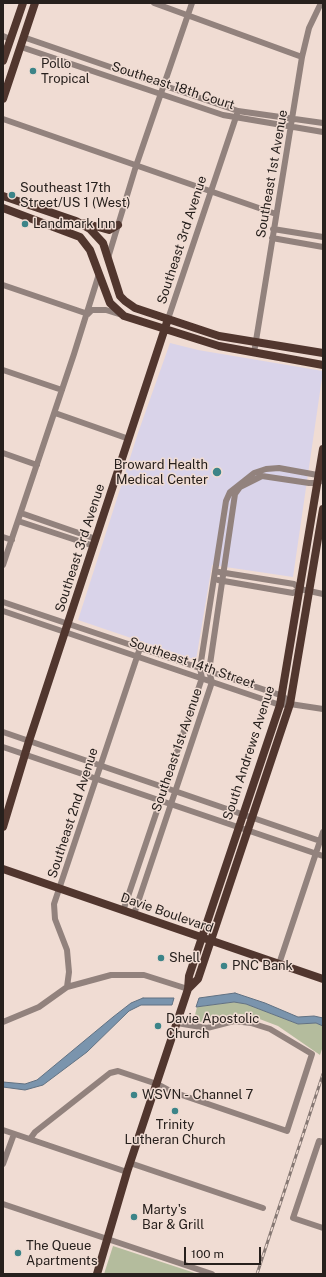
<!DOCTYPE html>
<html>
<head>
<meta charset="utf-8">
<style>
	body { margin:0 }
	#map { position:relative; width:326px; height:1277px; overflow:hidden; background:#f0dcd3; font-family:"Public Sans",sans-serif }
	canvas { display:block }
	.frame { position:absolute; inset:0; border:4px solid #27201d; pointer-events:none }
	.scale { position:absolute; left:184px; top:1247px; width:77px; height:18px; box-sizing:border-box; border:2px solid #27201d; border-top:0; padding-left:5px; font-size:12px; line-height:14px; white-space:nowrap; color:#27201d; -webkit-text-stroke:3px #f0dcd3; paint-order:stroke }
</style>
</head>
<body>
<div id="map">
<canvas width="326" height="1277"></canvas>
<div class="frame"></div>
<div class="scale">100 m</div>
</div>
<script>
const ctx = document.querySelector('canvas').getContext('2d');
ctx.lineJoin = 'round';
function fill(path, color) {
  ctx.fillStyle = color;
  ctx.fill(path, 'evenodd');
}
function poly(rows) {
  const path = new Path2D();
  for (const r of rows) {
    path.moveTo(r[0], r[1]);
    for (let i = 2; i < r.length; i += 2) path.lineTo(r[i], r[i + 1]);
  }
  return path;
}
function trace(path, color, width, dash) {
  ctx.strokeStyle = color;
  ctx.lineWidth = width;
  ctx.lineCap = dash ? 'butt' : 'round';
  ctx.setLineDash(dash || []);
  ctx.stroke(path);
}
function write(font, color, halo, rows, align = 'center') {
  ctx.font = font + ' "Public Sans",sans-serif';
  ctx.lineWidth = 3;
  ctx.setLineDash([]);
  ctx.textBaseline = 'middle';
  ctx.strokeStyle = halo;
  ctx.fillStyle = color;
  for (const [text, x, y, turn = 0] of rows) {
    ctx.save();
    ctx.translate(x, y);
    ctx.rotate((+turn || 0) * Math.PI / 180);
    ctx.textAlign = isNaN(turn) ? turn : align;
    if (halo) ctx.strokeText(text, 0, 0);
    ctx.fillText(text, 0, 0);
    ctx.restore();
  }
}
fill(poly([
	[170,343,198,350,323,371,293,577,212,565,196,660,78,620,138,433]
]), '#d9d3e9');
fill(poly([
	[234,1002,246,1004,298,1024,316,1023,323,1026,323,1046,320,1055,278,1026,249,1015,240,1014,200,1022,194,1019,197,1007],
	[113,1246,198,1274,104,1274]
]), '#b4bc9d');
const water = poly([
	[235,993,265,1003,298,1017,314,1016,323,1018,323,1026,316,1023,298,1024,246,1004,234,1002,196,1007,199,998,235,993],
	[143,998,174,998,172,1005,141,1005,129,1011,87,1052,43,1085,25,1090,3,1087,3,1082,25,1084,37,1080,113,1017,131,1003,143,998]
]);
fill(water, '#7a94ad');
trace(water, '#617182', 1);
trace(poly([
	[154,3,302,57],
	[3,36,10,39],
	[23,37,238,111,323,123],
	[21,47,223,115,323,132],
	[3,119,276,214],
	[273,229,323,237],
	[272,238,323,247],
	[108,258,136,166,192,3],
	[3,285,88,314],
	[88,314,92,310,106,310,122,315],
	[168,319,237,114],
	[254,353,302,57,309,28,321,3],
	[3,370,62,390],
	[55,413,129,439],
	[3,453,37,465],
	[21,513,96,539],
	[18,521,94,546],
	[3,537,12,540],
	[3,565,74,354,99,274],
	[219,572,294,584,300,589,323,594],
	[218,580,293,593,300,589],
	[3,602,283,696,290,704],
	[3,611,280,705,290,704,323,709],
	[3,732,323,842],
	[3,747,323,856],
	[123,911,202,678,200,668,226,501,230,492,254,473,266,469,279,468,323,476],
	[134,914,212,682,209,671,235,494,240,487,262,476,309,483,317,483,323,480],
	[279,964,323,832],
	[67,987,69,972,67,950,55,919,54,904,140,648],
	[3,1022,39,1007,67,987,111,975,144,975,188,989],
	[3,1130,127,1172],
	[30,1139,35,1132,110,1073,118,1071,157,1084,170,1091,287,1131,312,1054,270,1029,251,1023,234,1021,207,1028,177,1023],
	[323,1142,319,1141,293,1218,323,1228],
	[130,1163,263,1208],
	[3,1164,14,1134],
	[3,1204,212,1274]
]), '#92827d', 6);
trace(poly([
	[3,61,23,3],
	[3,99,35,3],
	[3,196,76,221,90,229,103,243,120,296,125,301,135,308,219,336,323,353],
	[3,208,80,237,90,250,110,303,124,316,219,346,323,365],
	[84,223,109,230,118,225],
	[3,827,29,741,168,319],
	[3,869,323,979],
	[188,989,198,979,290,704,323,509],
	[97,1274,127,1172,188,989,189,976,280,705,323,449]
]), '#51362e', 8);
const rail = poly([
	[257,1274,323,1074]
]);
trace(rail, '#867873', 3);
trace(rail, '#f0dcd3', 1.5, [4.5]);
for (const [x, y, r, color] of [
	[33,71,4,"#3c8488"],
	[12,195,4,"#3c8488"],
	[25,224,4,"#3c8488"],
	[217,472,5,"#3c8488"],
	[161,958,4,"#3c8488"],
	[224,966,4,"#3c8488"],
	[158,1026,4,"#3c8488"],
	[134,1095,4,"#3c8488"],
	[175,1111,4,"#3c8488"],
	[134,1217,4,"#3c8488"],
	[18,1253,4,"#3c8488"]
]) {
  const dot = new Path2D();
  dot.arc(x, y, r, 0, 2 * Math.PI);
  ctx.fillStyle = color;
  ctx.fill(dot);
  trace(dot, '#f0dcd3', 1.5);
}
write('13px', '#27201d', '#f0dcd3', [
	["Pollo",41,64],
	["Tropical",41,79],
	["Southeast 17th",20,188],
	["Street/US 1 (West)",20,203],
	["Landmark Inn",33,224],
	["Broward Health",208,465,"right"],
	["Medical Center",208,480,"right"],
	["Shell",169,958],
	["PNC Bank",232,966],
	["Davie Apostolic",166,1019],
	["Church",166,1034],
	["WSVN - Channel 7",142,1095],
	["Trinity",175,1125,"center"],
	["Lutheran Church",175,1140,"center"],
	["Marty's",142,1210],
	["Bar & Grill",142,1225],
	["The Queue",26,1246],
	["Apartments",26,1261]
], 'left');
write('13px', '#27201d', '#f0dcd3', [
	["Southeast 18th Court",173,86,18],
	["Southeast 1st Avenue",272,174,-80],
	["Southeast 3rd Avenue",182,240,-72],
	["Southeast 3rd Avenue",80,548,-72],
	["Southeast 14th Street",192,663,19],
	["Southeast 1st Avenue",177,750,-71],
	["South Andrews Avenue",249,753,-72],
	["Southeast 2nd Avenue",73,813,-72],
	["Davie Boulevard",167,913,19]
]);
</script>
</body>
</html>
